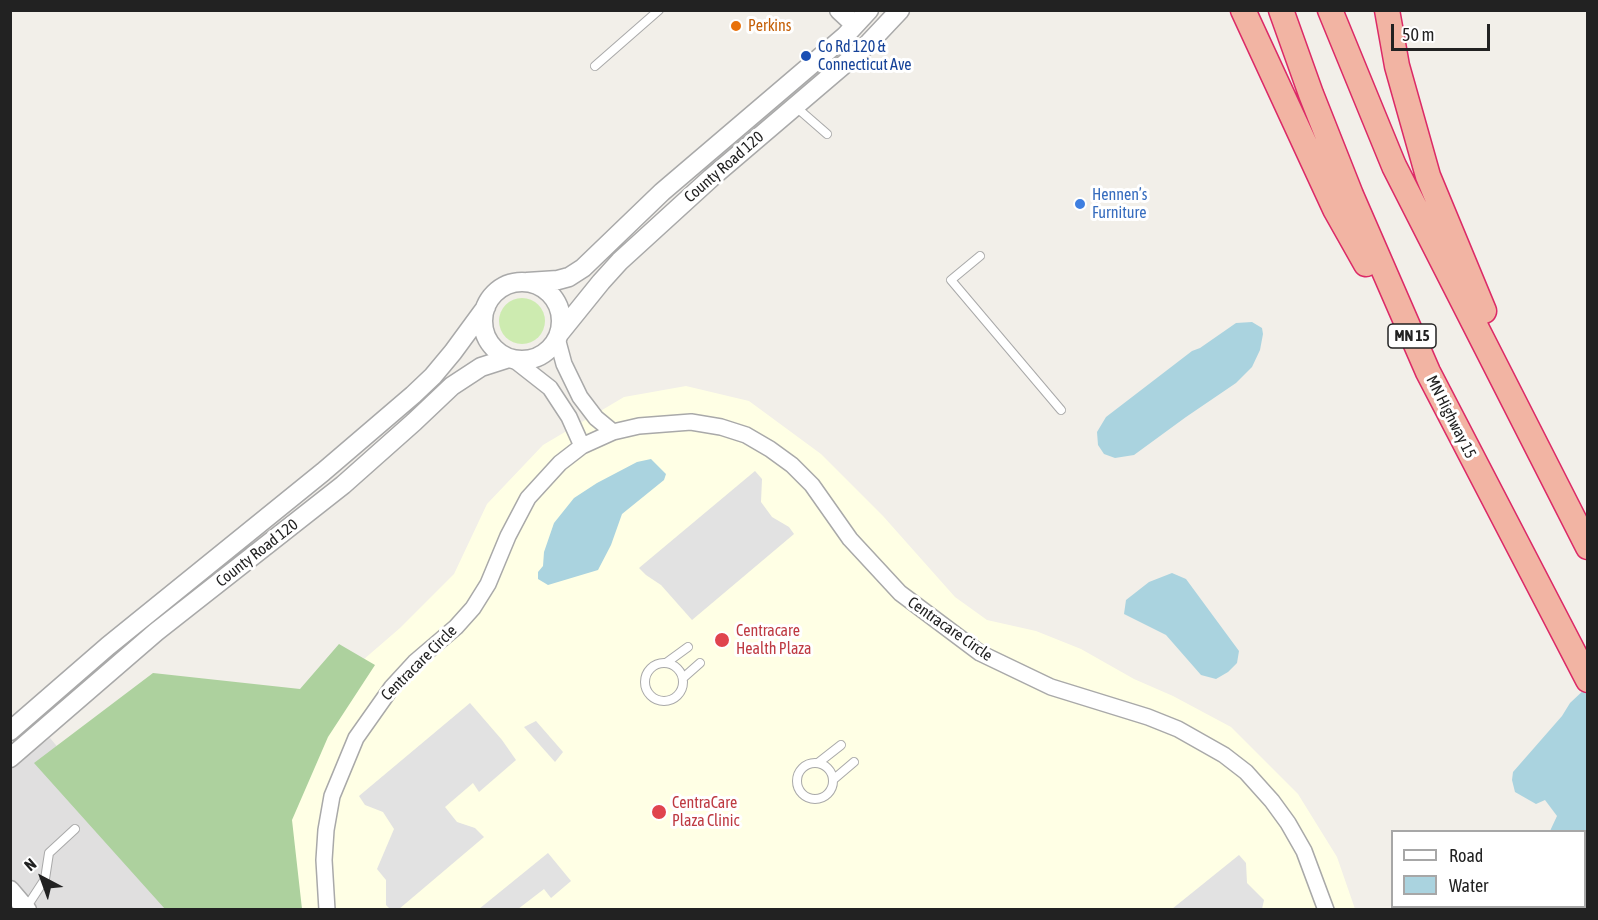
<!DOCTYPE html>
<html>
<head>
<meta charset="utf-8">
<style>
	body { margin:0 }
	#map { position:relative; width:1598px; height:920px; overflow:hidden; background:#f2efe9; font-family:"Asap Condensed",sans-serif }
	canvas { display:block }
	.frame { position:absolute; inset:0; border:12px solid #222; pointer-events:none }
	.legend { position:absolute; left:1391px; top:830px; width:195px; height:78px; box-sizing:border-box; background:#fff; border:2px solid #a7a7a7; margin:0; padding:8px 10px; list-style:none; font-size:18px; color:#222 }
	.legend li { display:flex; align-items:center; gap:12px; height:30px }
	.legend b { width:30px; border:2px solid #a7a7a7 }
	.north { position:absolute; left:12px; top:848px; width:60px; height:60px; -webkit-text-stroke:4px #fff; paint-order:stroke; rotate:319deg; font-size:16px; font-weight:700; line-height:24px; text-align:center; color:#222 }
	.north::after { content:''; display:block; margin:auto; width:21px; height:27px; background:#222; clip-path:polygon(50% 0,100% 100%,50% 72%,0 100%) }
	.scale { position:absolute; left:1391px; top:24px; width:99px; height:27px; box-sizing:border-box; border:3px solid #222; border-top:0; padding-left:8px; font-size:18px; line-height:21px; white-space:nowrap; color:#222; -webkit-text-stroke:4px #fff; paint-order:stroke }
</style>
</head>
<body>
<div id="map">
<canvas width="1598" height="920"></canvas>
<div class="frame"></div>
<ul class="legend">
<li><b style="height:8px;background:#fff"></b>Road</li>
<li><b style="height:16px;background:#aad3df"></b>Water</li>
</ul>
<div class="north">N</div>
<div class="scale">50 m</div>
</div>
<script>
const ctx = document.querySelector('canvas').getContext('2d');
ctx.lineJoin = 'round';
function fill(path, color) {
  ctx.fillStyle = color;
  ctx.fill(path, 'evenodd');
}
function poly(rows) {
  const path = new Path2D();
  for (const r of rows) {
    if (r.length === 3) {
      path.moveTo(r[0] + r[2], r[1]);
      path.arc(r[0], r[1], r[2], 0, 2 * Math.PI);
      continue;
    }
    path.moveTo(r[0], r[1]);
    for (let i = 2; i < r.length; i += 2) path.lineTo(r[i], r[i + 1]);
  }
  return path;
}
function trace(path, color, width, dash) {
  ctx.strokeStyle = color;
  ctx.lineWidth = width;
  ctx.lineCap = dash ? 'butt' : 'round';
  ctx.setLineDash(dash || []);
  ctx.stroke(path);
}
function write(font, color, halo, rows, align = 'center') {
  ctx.font = font + ' "Asap Condensed",sans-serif';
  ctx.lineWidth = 6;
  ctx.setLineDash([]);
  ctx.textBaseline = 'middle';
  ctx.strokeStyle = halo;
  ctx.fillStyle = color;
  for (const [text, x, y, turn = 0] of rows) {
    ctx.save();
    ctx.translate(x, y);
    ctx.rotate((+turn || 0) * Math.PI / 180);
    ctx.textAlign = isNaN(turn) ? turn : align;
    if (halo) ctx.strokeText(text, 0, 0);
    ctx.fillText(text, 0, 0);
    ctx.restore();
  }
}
fill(poly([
	[50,738,193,909,11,910,11,767]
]), '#e0dfdf');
fill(poly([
	[686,386,749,401,821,454,883,516,955,597,987,620,1036,631,1081,649,1134,679,1173,696,1231,727,1298,794,1337,857,1355,909,290,909,278,815,356,666,400,628,454,574,487,504,543,445,624,397]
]), '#ffffe5');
fill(poly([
	[522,321,23]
]), '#cdebb0');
fill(poly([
	[339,644,375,665,328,737,292,820,302,909,165,909,34,763,153,673,300,689]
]), '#add19e');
fill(poly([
	[755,471,762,479,761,502,772,517,789,527,794,534,692,620,661,585,646,575,639,568],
	[470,703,502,740,516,760,479,792,473,783,445,807,457,822,475,828,484,837,399,909,390,909,386,905,386,880,377,869,394,829,383,812,365,805,359,796],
	[536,721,563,752,555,762,524,727],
	[548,853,571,881,551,898,544,889,518,909,479,909],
	[1239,855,1246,863,1247,883,1264,900,1262,909,1172,909]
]), '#e2e2e2');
fill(poly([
	[1252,322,1262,328,1263,334,1260,350,1252,367,1236,383,1186,417,1134,455,1115,458,1104,454,1098,445,1097,432,1106,417,1192,351,1200,348,1236,323],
	[651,459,666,474,664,480,622,514,611,545,598,570,548,585,538,579,538,572,543,566,544,552,554,523,574,498,597,483,637,462],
	[1172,573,1186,579,1239,651,1237,663,1228,672,1216,679,1201,675,1166,635,1124,614,1126,600,1149,582],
	[1587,687,1587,909,1533,909,1533,907,1584,906,1584,832,1550,831,1557,816,1545,800,1536,804,1515,792,1512,780,1513,772,1562,716,1570,703]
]), '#aad3df');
const service = poly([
	[595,66,659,10],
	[796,107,827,134],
	[980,256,951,280,1061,410],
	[666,663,688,647],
	[664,682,19],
	[683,678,700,663],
	[815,781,18],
	[818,763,841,745],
	[834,779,854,762],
	[26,908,45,879,49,853,75,829]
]);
const minor = poly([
	[557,338,564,364,580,397,596,418,613,432],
	[513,359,550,388,569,417,582,446],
	[327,910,324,860,326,830,332,796,356,738,392,687,415,662,456,627,473,608,488,584,508,536,528,498,560,463,582,446,613,432,639,426,691,422,721,427,746,435,770,449,792,465,812,485,850,539,900,593,980,653,1051,687,1148,717,1178,729,1224,755,1246,772,1272,801,1288,823,1304,851,1326,910]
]);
const tertiary = poly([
	[839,10,855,25],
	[522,321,39],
	[527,282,558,280,569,277,583,268,662,192,845,36,869,10],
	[559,334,601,282,620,261,711,178,867,45,900,10],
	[10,731,108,646,323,472,413,395,433,376,453,352,486,307],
	[10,758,156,632,343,485,414,422,452,386,481,367,509,358],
	[10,890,27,910]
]);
const trunk = poly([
	[1243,10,1335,209,1366,264],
	[1281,10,1311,94,1351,195,1428,372,1588,680],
	[1330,10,1394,166,1588,547],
	[1387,10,1397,66,1428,176,1484,311]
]);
trace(service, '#a9a9a9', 10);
trace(minor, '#a9a9a9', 18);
trace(tertiary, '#a9a9a9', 21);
trace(trunk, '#dc2a67', 27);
trace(service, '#fff', 8);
trace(minor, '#fff', 15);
trace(tertiary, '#fff', 18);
trace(trunk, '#f2b4a3', 24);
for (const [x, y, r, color] of [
	[736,26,6,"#e8710a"],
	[806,56,6,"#1a4fb4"],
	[1080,204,6,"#3f7fe0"],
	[722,640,8,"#e0444e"],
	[659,812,8,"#e0444e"]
]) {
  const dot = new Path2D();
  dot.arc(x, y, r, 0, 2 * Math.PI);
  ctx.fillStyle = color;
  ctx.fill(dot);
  trace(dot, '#fff', 2);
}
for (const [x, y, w] of [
	[1412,336,48]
]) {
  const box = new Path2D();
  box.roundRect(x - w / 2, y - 12, w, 24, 4.5);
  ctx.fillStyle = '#fff';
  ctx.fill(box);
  trace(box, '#222', 1.5);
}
write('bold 15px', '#222', null, [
	["MN 15",1412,336]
]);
write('16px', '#c56008', '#fff', [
	["Perkins",748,26]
], 'left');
write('16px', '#164399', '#fff', [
	["Co Rd 120 &",818,47],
	["Connecticut Ave",818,65]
], 'left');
write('16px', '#222', '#fff', [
	["County Road 120",724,167,-41],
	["MN Highway 15",1451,417,63],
	["County Road 120",257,553,-38],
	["Centracare Circle",950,629,35],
	["Centracare Circle",419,663,-45]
]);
write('16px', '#366cbe', '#fff', [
	["Hennen’s",1092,195],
	["Furniture",1092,213]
], 'left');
write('16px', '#be3a42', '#fff', [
	["Centracare",736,631],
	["Health Plaza",736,649],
	["CentraCare",672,803],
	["Plaza Clinic",672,821]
], 'left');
</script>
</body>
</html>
